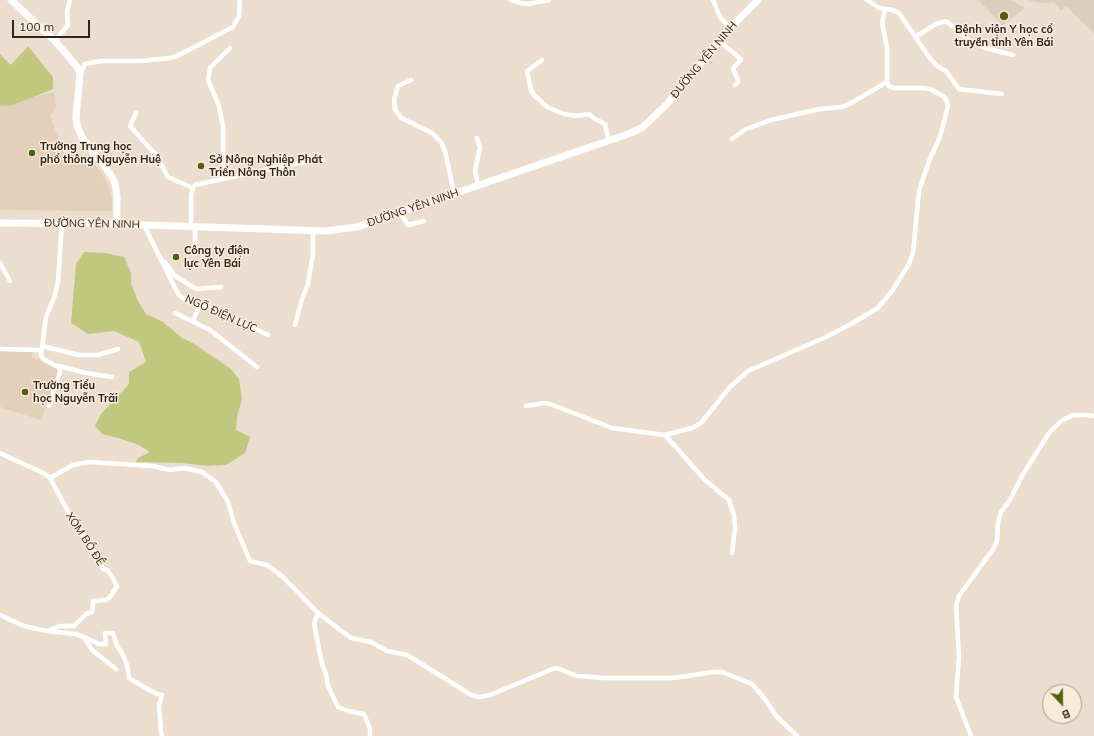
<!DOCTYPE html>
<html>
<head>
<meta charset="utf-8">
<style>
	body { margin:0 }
	#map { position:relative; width:1094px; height:736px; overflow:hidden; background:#ecdece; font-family:Mulish,sans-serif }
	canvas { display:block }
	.north { position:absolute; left:1042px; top:684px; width:40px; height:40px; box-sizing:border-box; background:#faebdb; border:1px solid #a79c90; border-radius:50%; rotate:158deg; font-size:11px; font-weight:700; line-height:16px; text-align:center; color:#2a251f }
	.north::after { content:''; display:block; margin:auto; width:14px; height:18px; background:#4c620f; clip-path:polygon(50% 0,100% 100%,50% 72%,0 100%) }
	.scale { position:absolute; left:12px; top:20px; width:78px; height:18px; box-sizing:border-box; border:2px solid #2a251f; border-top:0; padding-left:5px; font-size:12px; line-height:14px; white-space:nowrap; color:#2a251f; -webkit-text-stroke:3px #faebdb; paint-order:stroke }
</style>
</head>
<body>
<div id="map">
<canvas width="1094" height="736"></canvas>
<div class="north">B</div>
<div class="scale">100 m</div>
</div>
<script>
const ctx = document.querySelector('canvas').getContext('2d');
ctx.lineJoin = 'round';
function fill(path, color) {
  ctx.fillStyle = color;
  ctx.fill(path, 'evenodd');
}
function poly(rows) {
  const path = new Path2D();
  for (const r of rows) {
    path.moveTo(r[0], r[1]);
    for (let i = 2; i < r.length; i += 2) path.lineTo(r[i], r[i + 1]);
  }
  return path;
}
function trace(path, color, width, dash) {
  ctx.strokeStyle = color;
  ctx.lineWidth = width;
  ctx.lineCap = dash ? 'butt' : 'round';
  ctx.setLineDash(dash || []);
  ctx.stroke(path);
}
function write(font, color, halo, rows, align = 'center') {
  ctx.font = font + ' Mulish,sans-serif';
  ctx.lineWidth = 3;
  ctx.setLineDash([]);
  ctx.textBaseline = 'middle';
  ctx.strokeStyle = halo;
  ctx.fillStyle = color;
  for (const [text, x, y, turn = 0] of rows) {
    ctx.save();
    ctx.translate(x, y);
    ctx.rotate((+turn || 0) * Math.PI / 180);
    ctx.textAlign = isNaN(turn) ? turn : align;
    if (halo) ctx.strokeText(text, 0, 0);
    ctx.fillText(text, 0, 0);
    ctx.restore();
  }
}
fill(poly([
	[54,92,56,107,50,116,65,155,76,151,93,164,101,172,109,186,112,199,112,211,0,210,0,105],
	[0,351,33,352,32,358,38,358,59,370,41,420,2,408,0,406]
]), '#e3d0ba');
fill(poly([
	[978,0,1010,0,1025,8,1003,25],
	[1027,0,1094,0,1094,33,1066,6,1061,10,1054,2,1042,3]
]), '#deccbc');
fill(poly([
	[28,46,53,77,53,89,13,105,0,106,0,54,11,65],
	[84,252,105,253,124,257,131,273,131,283,138,301,146,314,163,322,182,338,193,343,231,369,239,379,242,399,237,417,236,430,250,437,245,453,226,465,208,466,182,463,136,462,138,458,150,452,139,445,121,439,102,434,95,426,101,414,129,384,129,372,146,362,139,342,114,331,88,334,71,323,76,264]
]), '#c0c880');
trace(poly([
	[511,0,521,3,529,4,549,0],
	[713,0,720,17,730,28],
	[867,0,879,8,893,10,899,13,929,57,937,66,946,71,959,89,1002,94],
	[915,37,936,24,946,21,967,39,974,43,985,48,1013,55],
	[55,41,68,25,67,12,70,0],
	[719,41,741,59,733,69,738,80,738,82,735,85],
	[542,60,527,71,531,90,534,95,547,107,564,114,576,116,589,114,595,119,605,124,609,141],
	[81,73,85,64,102,61,141,61,170,58,177,56,233,27,239,16,240,0],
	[411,80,398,86,394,100,395,109,401,118,432,133,441,142,445,151,454,193],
	[136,113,130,126,156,155,168,177,193,188],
	[477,138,480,148,475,170,478,186],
	[732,139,746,129,771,120,820,109,842,107,851,103,887,82],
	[223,179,223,126,219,106,208,80,210,68,230,48],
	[400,212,408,225,424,221],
	[144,225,174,286,179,295,188,302,197,302,268,335],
	[191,227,191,195,193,188,195,185,287,165,323,160],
	[195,253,195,227],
	[165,262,174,275,191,286,197,289,221,287],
	[0,263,10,281],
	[175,313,210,330,257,367],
	[193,321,200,304],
	[295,325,301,302,308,284,313,253,313,231],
	[42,346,79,355,98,355,118,349],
	[0,349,41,350],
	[59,366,86,373,112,377],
	[49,406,60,372,60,368,43,359,41,355,46,317,55,295,58,281,62,224],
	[526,406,544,403,550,404,612,428,665,435,705,480,729,500,734,515,735,528,732,553],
	[665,435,692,428,701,423,730,387,748,371,826,337,851,324,878,308,892,291,909,264,913,253,919,191,929,161,940,137,948,106,947,101,943,96,930,89,922,88,893,88,889,86,887,82,887,47,882,23,885,9],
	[0,453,45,474,50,478,72,519,94,551,103,569,107,570,111,575,117,586,110,597,106,600,93,601,93,607,92,612,86,614,74,626,60,626,47,631],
	[50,478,73,465,89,462,153,466,170,470,184,468,202,472,216,482,228,502,234,523,250,561,267,565,283,577,318,613,351,638,371,642,387,651,407,655,454,684,471,695,479,697,490,695,555,668,560,669,577,676,604,678,674,678,714,672,722,672,752,684,765,699,776,716,797,736],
	[318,613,314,624,322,664,326,674,328,686,338,707,348,711,364,714,370,729,370,736],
	[0,615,24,626,47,631,75,634,84,637,92,650,116,669],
	[84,637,99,644,106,644,105,633,113,633,117,646,122,653,127,665,129,678,151,691,157,694,162,695,159,705,161,732,162,736],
	[971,736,956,697,959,656,956,606,959,596,994,548,997,541,998,523,1001,512,1010,500,1022,476,1049,433,1061,421,1073,415,1086,415,1094,416]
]), '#fff', 4.5);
trace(poly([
	[11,0,55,41,78,68,80,74,76,118,78,128,82,137,111,175,115,183,117,196,117,224]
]), '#fff', 7);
trace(poly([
	[0,223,117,224,326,231,357,227,631,133,643,127,666,105,730,28,758,0]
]), '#fff', 7);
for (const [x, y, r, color] of [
	[1004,16,5,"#4c620f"],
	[32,153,4,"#4c620f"],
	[201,166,4,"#4c620f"],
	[176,257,4,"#4c620f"],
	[25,392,4,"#4c620f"]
]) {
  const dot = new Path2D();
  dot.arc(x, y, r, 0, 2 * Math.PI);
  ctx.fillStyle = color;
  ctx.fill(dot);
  trace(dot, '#faebdb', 1.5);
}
write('bold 11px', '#2a251f', '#faebdb', [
	["Bệnh viện Y học cổ",1004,30,"center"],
	["truyền tỉnh Yên Bái",1004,43,"center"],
	["Trường Trung học",40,147],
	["phổ thông Nguyễn Huệ",40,160],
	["Sở Nông Nghiệp Phát",209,160],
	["Triển Nông Thôn",209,173],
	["Công ty điện",184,251],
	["lực Yên Bái",184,264],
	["Trường Tiểu",33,386],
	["học Nguyễn Trãi",33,399]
], 'left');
write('11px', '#2a251f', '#faebdb', [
	["ĐƯỜNG YÊN NINH",704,60,-50],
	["ĐƯỜNG YÊN NINH",413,208,-19],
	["ĐƯỜNG YÊN NINH",92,224,1],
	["NGÕ ĐIỆN LỰC",221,314,24],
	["XÓM BỒ ĐỀ",85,539,57]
]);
</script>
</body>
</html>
